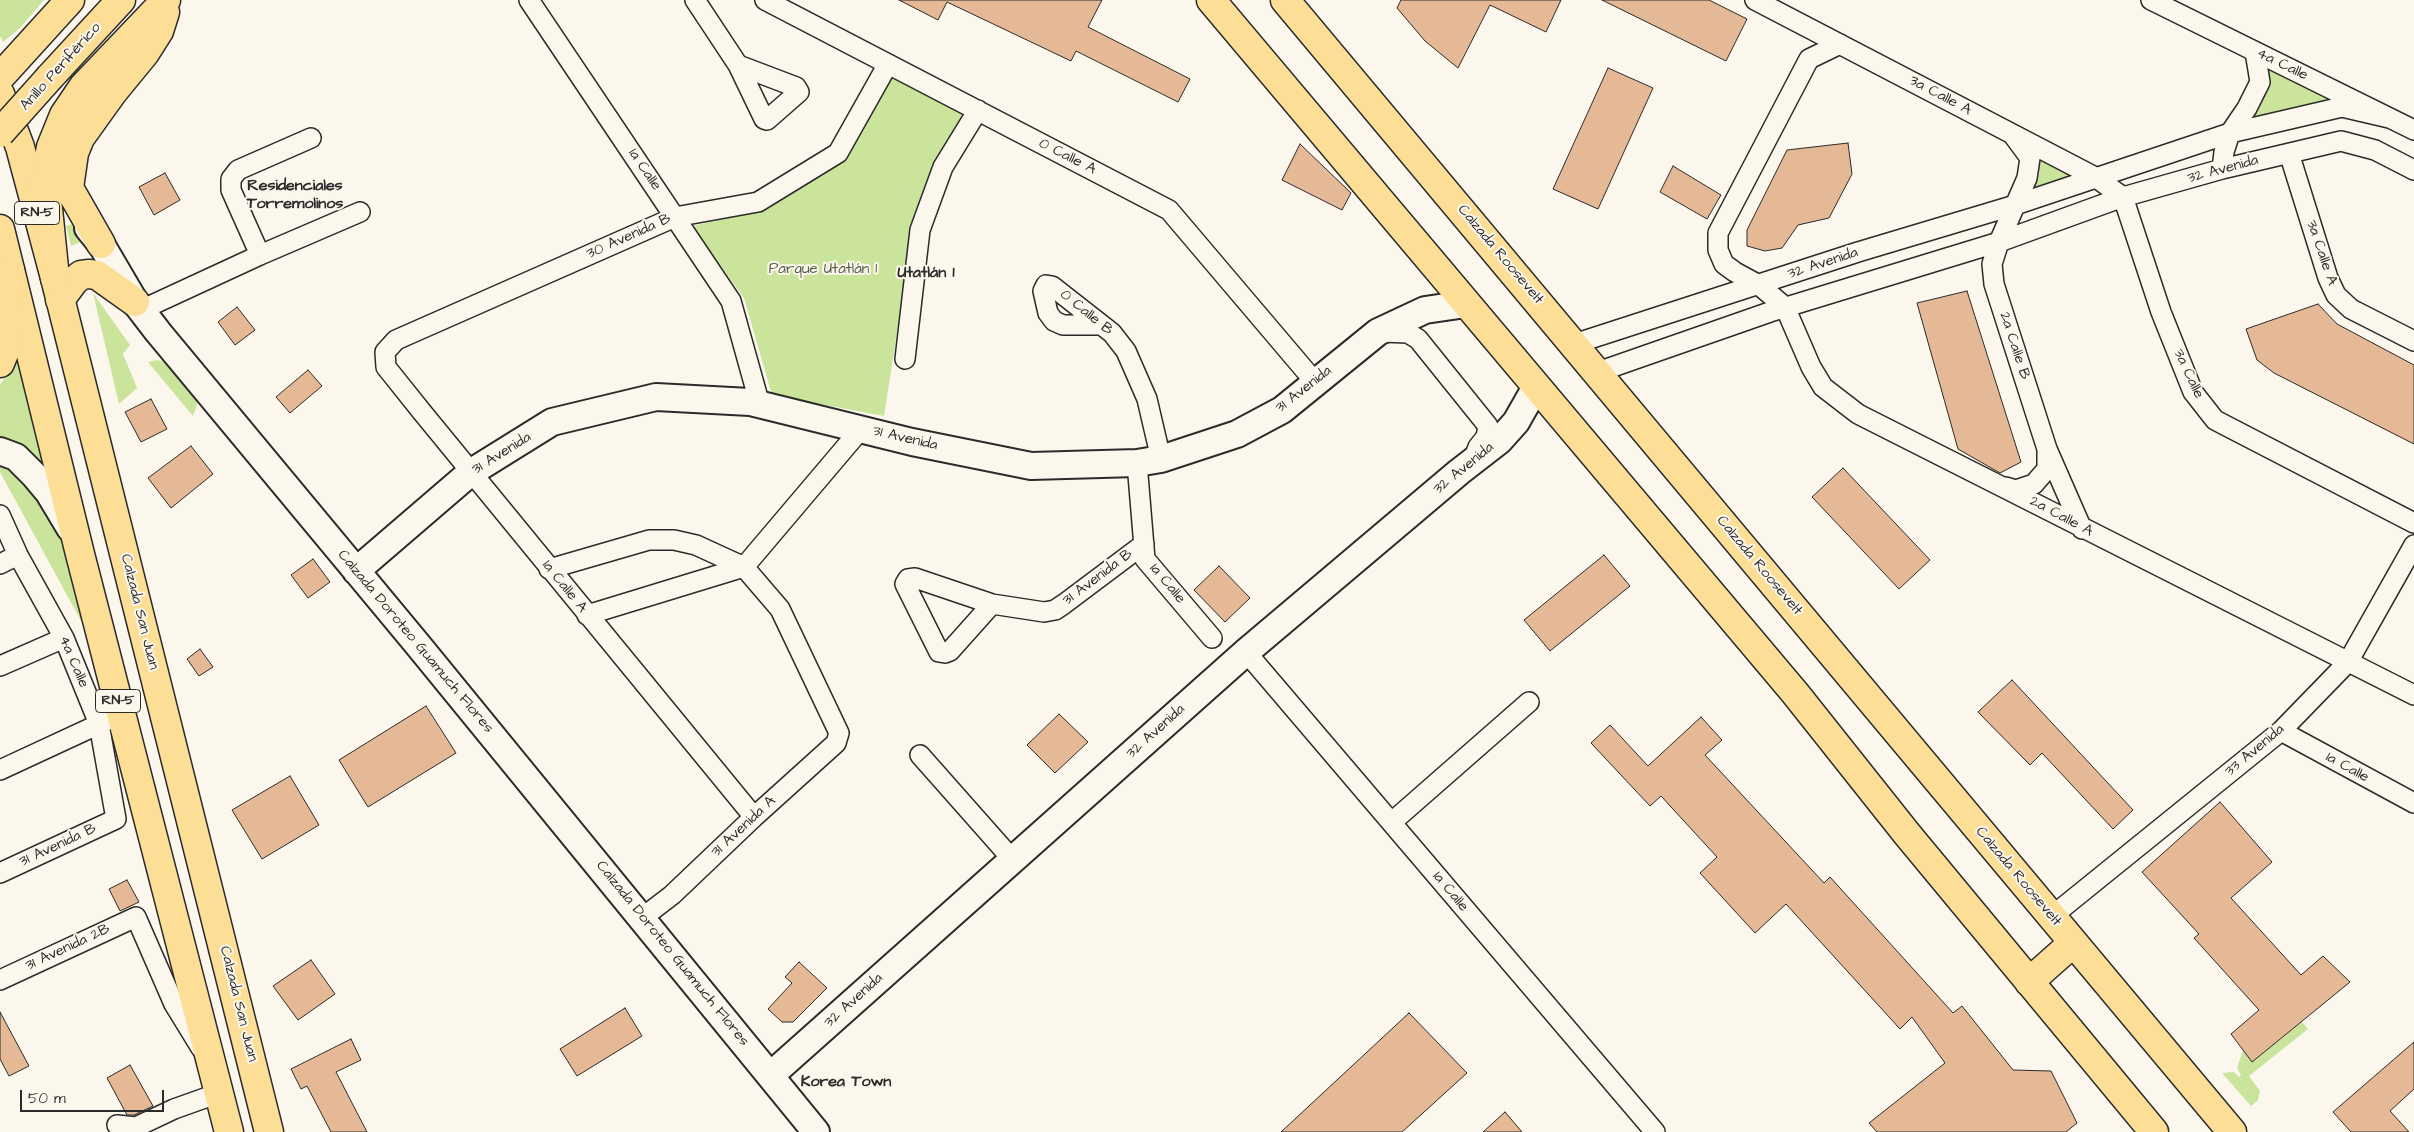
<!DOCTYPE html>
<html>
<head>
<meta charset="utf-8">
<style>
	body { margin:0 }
	#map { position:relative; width:2414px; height:1132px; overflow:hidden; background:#fbf7ec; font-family:"Architects Daughter",sans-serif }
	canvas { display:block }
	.scale { position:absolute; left:20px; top:1090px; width:144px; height:22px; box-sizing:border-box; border:2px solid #2b2b2b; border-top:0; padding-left:6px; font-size:15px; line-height:18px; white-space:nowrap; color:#2b2b2b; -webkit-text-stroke:4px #fbf7ec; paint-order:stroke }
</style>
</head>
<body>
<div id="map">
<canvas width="2414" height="1132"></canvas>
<div class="scale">50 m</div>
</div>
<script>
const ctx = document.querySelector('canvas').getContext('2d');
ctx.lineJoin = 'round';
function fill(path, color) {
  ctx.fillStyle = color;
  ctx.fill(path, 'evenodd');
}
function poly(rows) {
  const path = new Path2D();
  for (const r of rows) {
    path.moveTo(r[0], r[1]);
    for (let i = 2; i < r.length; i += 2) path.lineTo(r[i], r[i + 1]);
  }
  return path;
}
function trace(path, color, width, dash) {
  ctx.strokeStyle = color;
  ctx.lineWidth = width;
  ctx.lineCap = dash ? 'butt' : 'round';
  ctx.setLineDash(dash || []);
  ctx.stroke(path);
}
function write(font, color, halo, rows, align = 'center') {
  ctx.font = font + ' "Architects Daughter",sans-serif';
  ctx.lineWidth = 4;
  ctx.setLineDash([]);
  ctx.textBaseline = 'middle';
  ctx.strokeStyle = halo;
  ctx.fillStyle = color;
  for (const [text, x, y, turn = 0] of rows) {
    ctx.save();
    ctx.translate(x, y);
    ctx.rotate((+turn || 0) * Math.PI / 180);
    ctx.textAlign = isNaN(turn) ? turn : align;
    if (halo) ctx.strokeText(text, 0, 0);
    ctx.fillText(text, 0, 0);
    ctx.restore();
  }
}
fill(poly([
	[0,0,44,0,20,28,3,42,0,36],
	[2266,65,2340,102,2249,120,2258,110,2269,85],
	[892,72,978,118,907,269,884,416,772,395,744,298,692,226,760,211,845,160],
	[2035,156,2085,175,2025,197],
	[75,223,88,239,71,246,66,226],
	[93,293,130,345,123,354,137,388,119,404],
	[19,355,50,477,0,439,0,385],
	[157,360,168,362,195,392,197,405,193,416,148,362],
	[0,458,42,499,68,555,93,643,0,472],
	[2301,1021,2308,1029,2249,1076,2260,1091,2258,1100,2251,1106,2222,1073,2234,1072,2239,1077,2241,1075,2237,1068,2243,1050]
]), '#cae59b');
const building = poly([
	[899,0,1102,0,1088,27,1190,79,1178,102,1076,51,1071,61,947,2,938,20,899,0],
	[1401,0,1561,0,1546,32,1490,5,1458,68,1425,41,1397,8,1401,0],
	[1602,0,1709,0,1747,19,1726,61,1602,0],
	[1608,68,1653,88,1598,209,1553,189,1608,68],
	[1848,143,1852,174,1829,218,1798,225,1782,248,1765,251,1747,246,1747,230,1787,150,1848,143],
	[1300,144,1351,193,1342,210,1282,180,1300,144],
	[1673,166,1721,195,1707,219,1660,192,1673,166],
	[165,173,180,200,154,215,139,187,165,173],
	[1967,291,2021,462,2000,473,1958,449,1917,303,1967,291],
	[2318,304,2337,324,2414,365,2414,444,2274,373,2257,360,2246,329,2318,304],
	[237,307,255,330,235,345,218,322,237,307],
	[308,370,322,386,290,413,276,397,308,370],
	[151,399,167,429,141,442,125,412,151,399],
	[191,446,213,474,171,508,148,478,191,446],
	[1843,468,1930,560,1899,589,1812,497,1843,468],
	[1604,555,1630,586,1550,651,1524,620,1604,555],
	[313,559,330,582,308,598,291,575,313,559],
	[1219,566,1250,598,1225,622,1194,590,1219,566],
	[200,649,213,667,199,676,187,659,200,649],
	[2012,680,2133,810,2113,829,2042,753,2030,765,1978,712,2012,680],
	[426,706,456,753,368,807,339,760,426,706],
	[1059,714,1088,742,1055,773,1027,745,1059,714],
	[1701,717,1722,740,1705,755,1824,883,1830,877,1953,1013,1962,1006,2013,1070,2051,1071,2077,1123,2066,1132,1877,1132,1869,1123,1945,1063,1912,1017,1900,1029,1786,904,1755,933,1700,873,1717,857,1661,796,1650,806,1591,743,1610,725,1648,766,1701,717],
	[290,776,319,825,262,859,232,810,290,776],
	[2220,802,2272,862,2231,898,2301,975,2323,956,2350,982,2252,1062,2231,1034,2259,1010,2194,938,2199,934,2142,872,2220,802],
	[127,880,139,902,120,911,109,889,127,880],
	[311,960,335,994,298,1020,273,986,311,960],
	[799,962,827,988,793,1022,782,1022,768,1009,792,983,785,977,799,962],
	[625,1008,642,1036,577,1076,560,1049,625,1008],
	[0,1012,29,1066,9,1076,0,1059,0,1012],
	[1409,1013,1467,1073,1402,1132,1281,1132,1409,1013],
	[351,1039,361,1060,336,1072,367,1132,331,1132,307,1086,301,1089,291,1069,351,1039],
	[2414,1042,2414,1089,2390,1111,2409,1132,2351,1132,2333,1112,2414,1042],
	[130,1065,153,1106,134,1115,127,1115,107,1078,130,1065],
	[1505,1112,1522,1132,1483,1132,1505,1112]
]);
fill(building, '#e5b995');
trace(building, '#2b2b2b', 1);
const street = poly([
	[529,0,731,301,760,405],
	[695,0,738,65,764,119,767,120,799,92,796,87,738,65],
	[765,0,1169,210,1315,382],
	[1755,0,2095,177,2123,197,2161,312,2193,392,2215,420,2414,523],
	[2151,0,2414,130],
	[1840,44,1809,59,1718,233,1718,250,1724,264,1735,272,1759,285,1785,307,1811,367,1823,387,1858,414,2414,695],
	[2013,135,2030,158,2027,178,1999,242,1992,264,1994,284,2047,449,2082,529],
	[2289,153,2328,278,2336,295,2351,309,2414,341],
	[2222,169,2224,152,2230,133,2247,108,2260,82,2255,52],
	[260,255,231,190,231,179,238,170,311,138],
	[141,310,260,255,360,212],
	[1100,325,1063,325,1054,321,1048,313,1043,291,1046,285,1052,286,1112,333,1126,351,1147,399,1161,459],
	[1381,332,1408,333,1418,339,1488,426,1486,437,1478,447,1475,455],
	[1574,344,1858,252,2015,205,2230,133,2342,107,2389,118],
	[905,359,920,230,943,167,978,110],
	[1598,372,1770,312,1999,242,2123,197,2222,169,2341,141,2375,150,2414,170],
	[1137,463,1145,559,1212,638],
	[2006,487,2016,490,2034,484,2047,469,2047,449],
	[0,515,18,555,64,638,99,724,116,819,0,873],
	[0,564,18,555],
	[549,569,649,540,674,540,696,545,744,567,780,609,839,733,836,743,754,817,672,895,642,918],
	[992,604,950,651,945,653,939,652,905,584,908,579,915,578,992,604,1044,612,1055,610,1064,604,1144,544],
	[587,615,744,567,861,429],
	[1246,652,1655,1132],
	[0,666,64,638],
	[2281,731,2414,803],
	[920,755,1012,859],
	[0,770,110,719],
	[754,817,422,412,386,367,385,352,396,340,675,217,758,202,838,153,888,64],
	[1392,822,1529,702],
	[2051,917,2281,731,2348,662,2414,545],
	[0,980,136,917,174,1004,201,1048],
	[117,1125,136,1127,174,1109,219,1093]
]);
const secondary = poly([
	[88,228,101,244,135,302,158,332,418,645,816,1132],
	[0,451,16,457,34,475,49,493,70,528],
	[356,571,470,473,552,422,656,397,750,402,912,442,1031,466,1137,463,1161,459,1237,434,1282,410,1378,332,1425,310,1466,304],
	[771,1075,1246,652,1459,472,1499,441,1516,422,1536,387]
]);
const primary = poly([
	[0,94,20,147,55,278,269,1132],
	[0,229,80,554,229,1132],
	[60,300,74,281,81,275,89,274,97,275,135,302]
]);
const highway = poly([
	[1211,0,1795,693,1907,834,2154,1132],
	[1285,0,2232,1132],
	[0,77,70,0],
	[50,77,121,0],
	[101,244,69,188,74,153,80,138,113,92,145,53,159,31,165,12],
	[55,278,45,179,51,147,64,115,83,87,166,0],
	[0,363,7,346,10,270],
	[2029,982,2073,943]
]);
trace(street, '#2b2b2b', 22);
trace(secondary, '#2b2b2b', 30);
trace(primary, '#2b2b2b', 31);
trace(highway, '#2b2b2b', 31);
trace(street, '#fbf7ec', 19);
trace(secondary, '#fbf7ec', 26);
trace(primary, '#fcde96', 28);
trace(highway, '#fcde96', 28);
const highwayBridge = poly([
	[0,133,50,77]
]);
trace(highwayBridge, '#2b2b2b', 31, []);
trace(highwayBridge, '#fcde96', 28);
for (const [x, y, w] of [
	[37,213,45],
	[118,701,45]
]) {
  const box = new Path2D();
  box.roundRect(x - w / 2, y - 11.5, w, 23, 4);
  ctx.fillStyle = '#fbf7ec';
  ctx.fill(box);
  trace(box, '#2b2b2b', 1);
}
write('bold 14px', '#2b2b2b', null, [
	["RN-5",37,213],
	["RN-5",118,701]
]);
write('15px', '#2b2b2b', '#fbf7ec', [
	["4a Calle",2282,65,26],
	["Anillo Periférico",61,67,-48],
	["3a Calle A",1940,96,28],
	["0 Calle A",1067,157,27],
	["1a Calle",644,170,56],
	["32 Avenida",2223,170,-15],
	["30 Avenida B",629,237,-24],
	["3a Calle A",2321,253,71],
	["Calzada Roosevelt",1500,255,50],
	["32 Avenida",1823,264,-18],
	["0 Calle B",1086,313,39],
	["2a Calle B",2014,346,72],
	["3a Calle",2188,374,65],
	["31 Avenida",1304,390,-38],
	["31 Avenida",905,439,13],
	["31 Avenida",502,454,-32],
	["32 Avenida",1464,469,-39],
	["2a Calle A",2061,517,28],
	["Calzada Roosevelt",1759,566,50],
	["31 Avenida B",1098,578,-37],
	["1a Calle",1167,584,50],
	["1a Calle A",564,587,51],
	["Calzada San Juan",139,612,76],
	["Calzada Doroteo Guamuch Flores",415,642,50],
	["4a Calle",73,662,67],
	["32 Avenida",1156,732,-42],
	["33 Avenida",2255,751,-40],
	["1a Calle",2347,768,29],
	["31 Avenida A",744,827,-43],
	["31 Avenida B",58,846,-25],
	["Calzada Roosevelt",2018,877,50],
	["1a Calle",1450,892,50],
	["31 Avenida 2B",68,948,-25],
	["Calzada Doroteo Guamuch Flores",672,954,51],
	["32 Avenida",854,1001,-42],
	["Calzada San Juan",238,1004,76]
]);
write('15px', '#535a47', '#fbf7ec', [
	["Parque Utatlán 1",823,270]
]);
write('bold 16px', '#2b2b2b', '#fbf7ec', [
	["Residenciales",295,187],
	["Torremolinos",295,205],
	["Utatlán 1",926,274],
	["Korea Town",846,1083]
]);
</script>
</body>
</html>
